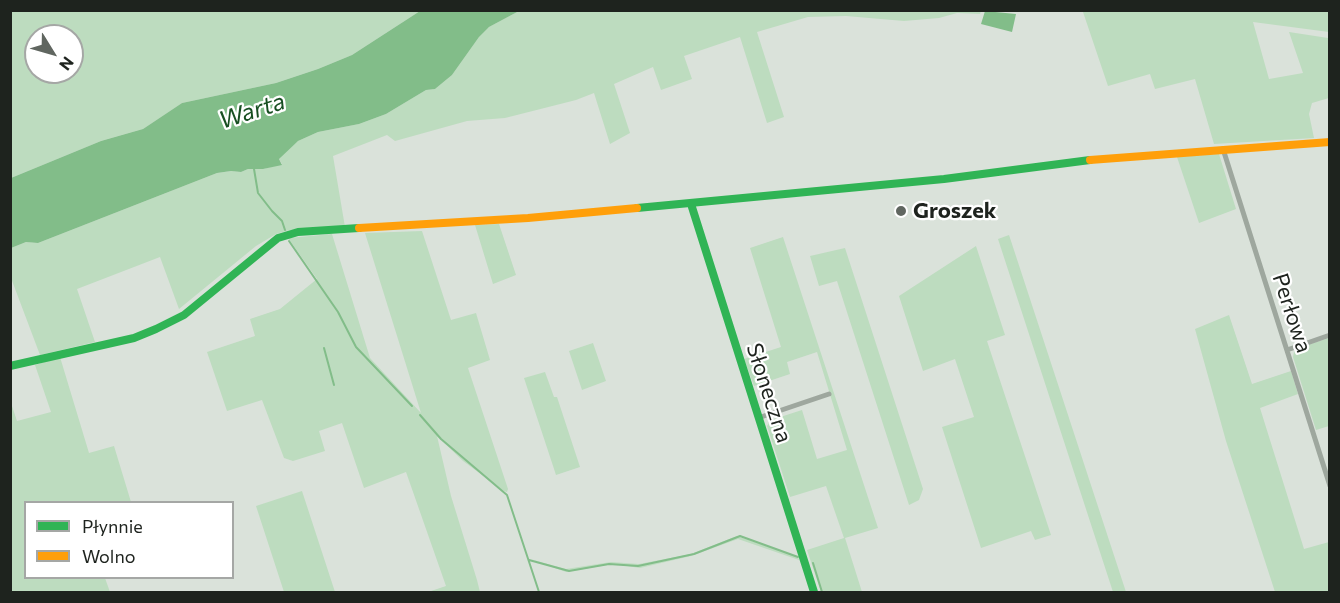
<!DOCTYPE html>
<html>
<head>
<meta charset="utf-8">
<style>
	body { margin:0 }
	#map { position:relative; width:1340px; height:603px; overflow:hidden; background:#dae2da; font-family:Commissioner,sans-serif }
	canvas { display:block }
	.frame { position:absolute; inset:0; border:12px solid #1e231e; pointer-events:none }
	.legend { position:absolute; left:24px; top:501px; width:210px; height:78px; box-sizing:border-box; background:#fff; border:2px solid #a5a7a5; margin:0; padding:8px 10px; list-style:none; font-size:18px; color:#1e231e }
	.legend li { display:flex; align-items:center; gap:12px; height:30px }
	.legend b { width:30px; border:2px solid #a5a7a5 }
	.north { position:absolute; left:24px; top:24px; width:60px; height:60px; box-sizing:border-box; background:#fff; border:2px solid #a5a7a5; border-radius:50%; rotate:127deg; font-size:16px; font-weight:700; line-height:24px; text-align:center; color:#1e231e }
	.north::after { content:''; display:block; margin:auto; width:21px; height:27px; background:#606660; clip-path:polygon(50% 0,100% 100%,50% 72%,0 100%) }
</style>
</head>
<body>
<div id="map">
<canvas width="1340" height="603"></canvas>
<div class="frame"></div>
<ul class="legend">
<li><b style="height:8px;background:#30b455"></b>Płynnie</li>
<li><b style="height:8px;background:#ff9f0a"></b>Wolno</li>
</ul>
<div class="north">N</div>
</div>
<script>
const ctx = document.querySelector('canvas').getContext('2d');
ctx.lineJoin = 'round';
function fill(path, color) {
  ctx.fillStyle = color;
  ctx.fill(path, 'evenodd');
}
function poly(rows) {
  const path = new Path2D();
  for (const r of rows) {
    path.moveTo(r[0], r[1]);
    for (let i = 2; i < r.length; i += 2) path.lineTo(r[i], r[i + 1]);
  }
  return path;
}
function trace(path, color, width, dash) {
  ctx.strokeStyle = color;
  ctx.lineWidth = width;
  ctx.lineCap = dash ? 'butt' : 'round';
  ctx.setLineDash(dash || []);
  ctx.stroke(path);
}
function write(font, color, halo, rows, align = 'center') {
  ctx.font = font + ' Commissioner,sans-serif';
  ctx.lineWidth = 4.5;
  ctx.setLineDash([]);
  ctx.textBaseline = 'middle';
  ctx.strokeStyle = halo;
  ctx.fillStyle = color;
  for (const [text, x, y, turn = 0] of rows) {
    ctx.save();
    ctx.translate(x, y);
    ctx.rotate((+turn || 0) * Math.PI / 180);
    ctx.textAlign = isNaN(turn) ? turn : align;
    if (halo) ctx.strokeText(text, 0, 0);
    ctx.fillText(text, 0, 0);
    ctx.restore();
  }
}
fill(poly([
	[10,11,420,11,352,55,318,69,276,83,182,103,143,129,101,141,11,178],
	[36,36,72,36,72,72,36,72],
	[519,11,981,11,980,14,957,13,939,18,904,21,846,16,808,17,757,32,784,117,767,123,740,37,684,56,692,79,661,90,653,67,614,84,630,133,610,144,594,93,576,100,505,118,467,121,395,141,387,135,333,156,345,227,290,230,276,234,256,246,179,309,160,257,77,289,95,342,40,355,11,278,11,248,26,242,38,243,217,173,231,171,241,172,248,169,263,169,282,164,279,159,285,151,298,141,318,132,359,124,386,114,426,90,435,89,452,75,479,37,489,27],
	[1014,11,1329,11,1329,32,1253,22,1269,79,1303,73,1289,32,1328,38,1329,98,1312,103,1309,114,1314,138,1214,144,1195,79,1155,89,1150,74,1108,86,1083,12],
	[1219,154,1236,209,1199,223,1177,157],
	[499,224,516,275,493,284,475,225],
	[422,231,451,320,476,313,490,360,468,368,508,489,507,492,504,491,463,461,437,436,451,496,477,580,480,592,428,592,446,586,406,472,364,488,342,423,319,431,325,451,293,461,284,458,262,400,227,411,207,352,255,336,250,319,280,309,317,279,288,238,332,234,370,358,421,413,365,233],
	[1009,235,1012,244,1126,592,1113,592,998,239],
	[783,237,878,528,845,538,862,592,821,592,807,550,844,538,826,486,790,497,767,426,771,420,802,410,817,459,847,450,817,352,787,362,790,374,754,386,744,359,781,347,750,248],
	[976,246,1005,335,987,341,1051,535,1035,540,1031,531,981,548,942,427,974,417,955,359,923,371,899,296],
	[845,248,923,489,919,500,909,505,837,281,819,286,810,256],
	[1229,315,1252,384,1291,371,1298,394,1260,408,1304,549,1329,542,1329,592,1275,592,1226,441,1195,329],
	[1329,338,1329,426,1316,430,1293,357,1294,352,1298,348],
	[593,343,606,381,582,390,569,351],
	[60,357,89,453,114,446,131,502,26,502,26,578,105,578,110,592,11,592,10,400,17,421,51,412,35,365],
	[545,372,554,397,557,397,580,467,556,475,524,378],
	[302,491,335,592,284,592,256,506],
	[737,536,798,557,799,560,738,539,691,556,640,568,613,564,566,572,530,559,566,569,611,562,639,564,691,554]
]), '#bddcbf');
fill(poly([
	[420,11,519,11,489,27,479,37,452,75,435,89,426,90,386,114,359,124,318,132,298,141,279,159,282,165,263,169,248,169,241,172,231,171,217,173,38,243,26,242,11,248,11,178,101,141,143,129,182,103,276,83,318,69,352,55],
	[985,11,1016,14,1012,32,981,24]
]), '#82bd89');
trace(poly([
	[254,169,258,193,272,211,282,221,285,230],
	[289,241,338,312,356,347,412,406],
	[324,348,334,385],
	[420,415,441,439,507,495,539,592],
	[529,560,569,571,609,564,638,566,694,554,740,536,798,557],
	[813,563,822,592]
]), '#82bd89', 2);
trace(poly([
	[1223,149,1330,486],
	[1287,350,1330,335],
	[758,418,829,394]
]), '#9ea79e', 5);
trace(poly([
	[691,204,814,592],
	[637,208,944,179,1090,160],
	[10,366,134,338,156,329,184,315,278,238,298,232,359,228]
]), '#30b455', 8);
trace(poly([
	[1090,160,1330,142],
	[359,228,528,218,637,208]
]), '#ff9f0a', 8);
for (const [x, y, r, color] of [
	[901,211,6,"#606660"]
]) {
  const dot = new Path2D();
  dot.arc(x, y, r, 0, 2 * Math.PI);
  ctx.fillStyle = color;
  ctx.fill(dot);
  trace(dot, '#fff', 2);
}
write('bold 22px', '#1e231e', '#fff', [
	["Groszek",913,211]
], 'left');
write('22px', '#1e231e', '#fff', [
	["Perłowa",1292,313,72],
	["Słoneczna",769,393,72]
]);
write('italic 24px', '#174f21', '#fff', [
	["Warta",252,111,-18]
]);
</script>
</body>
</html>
